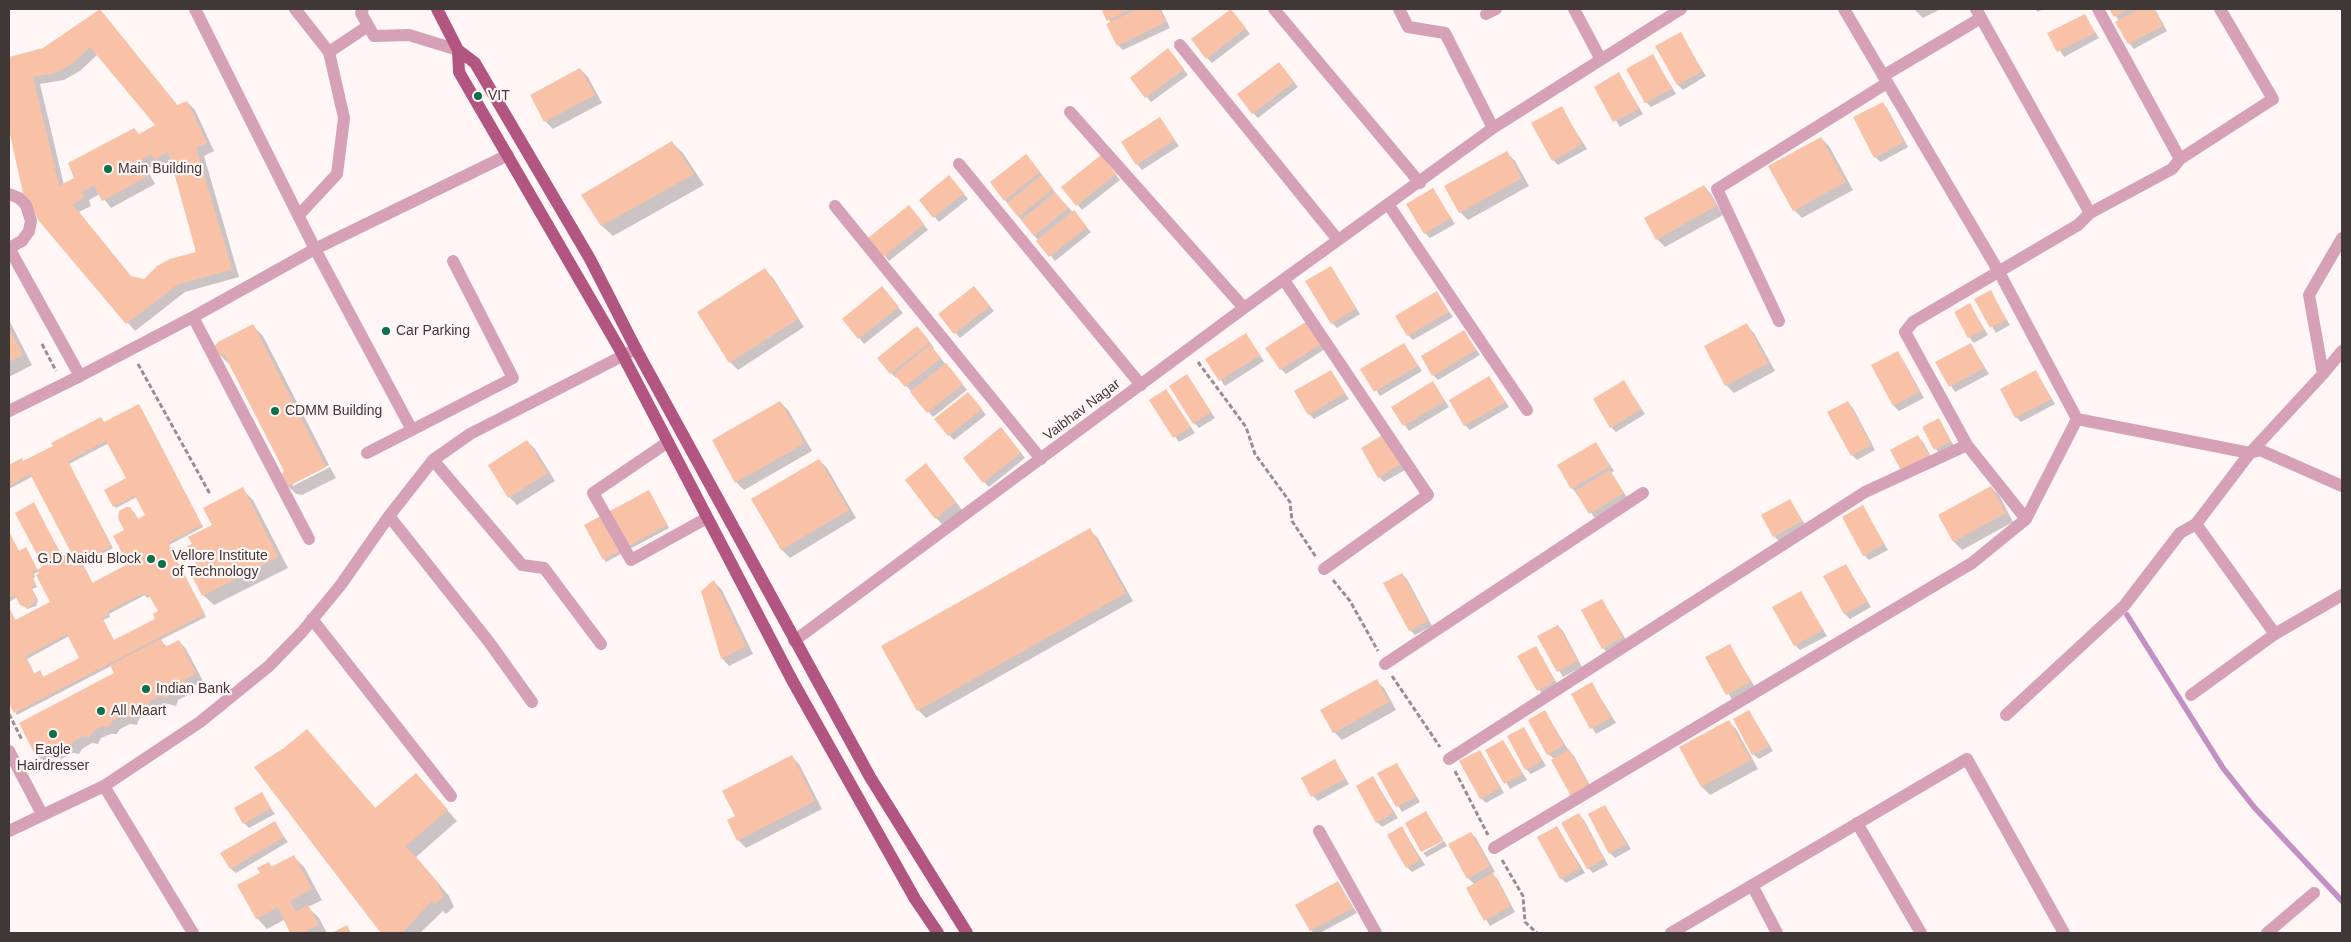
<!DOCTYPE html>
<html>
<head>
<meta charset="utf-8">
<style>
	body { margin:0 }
	#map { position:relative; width:2351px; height:942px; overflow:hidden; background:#fff6f5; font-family:Helvetica,sans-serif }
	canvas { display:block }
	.frame { position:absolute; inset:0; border:10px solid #403737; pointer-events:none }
</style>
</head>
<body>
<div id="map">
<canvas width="2351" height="942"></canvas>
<div class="frame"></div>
</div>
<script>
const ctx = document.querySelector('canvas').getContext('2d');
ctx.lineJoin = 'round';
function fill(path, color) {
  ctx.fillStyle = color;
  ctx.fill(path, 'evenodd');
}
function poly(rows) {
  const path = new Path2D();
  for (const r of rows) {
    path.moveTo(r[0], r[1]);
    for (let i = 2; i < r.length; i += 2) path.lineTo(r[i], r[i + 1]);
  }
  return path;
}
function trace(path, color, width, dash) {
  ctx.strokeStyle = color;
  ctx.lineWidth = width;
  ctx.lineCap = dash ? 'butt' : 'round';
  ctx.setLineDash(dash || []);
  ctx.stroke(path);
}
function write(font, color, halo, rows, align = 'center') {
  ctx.font = font + ' Helvetica,sans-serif';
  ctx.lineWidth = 4.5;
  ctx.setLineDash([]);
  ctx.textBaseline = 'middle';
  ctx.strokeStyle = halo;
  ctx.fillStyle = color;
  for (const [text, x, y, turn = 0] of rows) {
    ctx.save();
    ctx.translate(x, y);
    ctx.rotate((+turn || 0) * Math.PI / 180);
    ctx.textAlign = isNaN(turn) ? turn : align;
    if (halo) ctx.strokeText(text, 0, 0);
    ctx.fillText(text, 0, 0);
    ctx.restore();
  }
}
fill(poly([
	[1102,9,1161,9,1170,28,1123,50,1118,45,1111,23],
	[1914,9,1941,9,1923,18],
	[2035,9,2043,9,2038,12],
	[2111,9,2155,9,2167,31,2134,49,2129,43,2119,21],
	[100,10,178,106,187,102,195,110,214,151,204,156,239,277,185,292,135,331,40,220,25,193,9,124,9,58,44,49],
	[98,54,157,126,64,185,40,84,64,80,80,71],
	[173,161,197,252,145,280,132,278,79,212,91,206,89,200,100,194,111,208,155,184,147,169,159,162,164,167],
	[1235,15,1250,34,1212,63,1207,58],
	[2084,15,2099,38,2064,57,2049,34],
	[1680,34,1706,76,1683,90,1678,85],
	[1173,55,1188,75,1151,102,1131,78],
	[1653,56,1676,94,1651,107,1646,102],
	[580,69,588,77,602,103,553,129,545,121,532,95],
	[1284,69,1298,87,1258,118,1253,113],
	[1619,74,1643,114,1620,127,1595,87],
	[1882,103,1887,108,1908,147,1881,162,1875,157],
	[1561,108,1587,149,1558,165,1553,160],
	[1160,119,1179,146,1142,170,1137,164],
	[1821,138,1829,146,1853,190,1802,218,1794,210],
	[672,143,683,153,704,185,613,236,602,226,583,196],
	[1507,153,1515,161,1529,186,1468,220,1460,212],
	[1031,160,1057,195,1091,232,1055,261,1005,200],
	[1106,162,1120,180,1082,210,1062,187],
	[954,182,968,199,939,222,920,200],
	[1704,186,1711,194,1723,215,1665,247,1657,239],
	[1433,190,1455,224,1430,238,1425,233],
	[914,212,928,230,889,261,870,238],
	[1331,268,1360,314,1337,328,1332,323],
	[765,270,773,278,804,327,738,370,730,362],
	[974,287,994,311,960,338,940,315],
	[882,288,903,313,864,344,844,319],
	[1990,292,2010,325,1996,333,1976,299],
	[1436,293,1453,317,1413,340,1408,335],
	[1970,305,1988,335,1974,343,1969,337],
	[9,320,32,365,9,377],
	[1306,323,1325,349,1286,374,1281,369],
	[252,325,263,336,329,465,293,483,293,486,330,467,336,478,302,495,296,494,285,483,285,470,229,364,218,353],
	[1746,325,1754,333,1775,371,1734,393,1726,385],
	[922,332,934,348,933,349,967,390,933,417,898,376,896,378,891,373],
	[1464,332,1480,355,1438,380,1433,375],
	[1246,335,1264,361,1225,386,1207,360],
	[1404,344,1422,371,1380,396,1362,369],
	[1971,345,1989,374,1955,392,1937,363],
	[1897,353,1902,358,1924,398,1899,411,1894,406,1873,366],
	[1330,371,1349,399,1314,419,1309,414],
	[2036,372,2055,404,2021,422,2016,417],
	[1187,376,1215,418,1199,428,1194,423],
	[1489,377,1509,407,1470,430,1465,425],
	[1624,382,1645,414,1616,432,1611,427],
	[1433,383,1449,407,1409,431,1392,407],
	[1166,390,1195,433,1179,442,1150,400],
	[973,398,986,415,954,440,949,435],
	[780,402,788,410,812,451,744,490,736,482],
	[1848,403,1853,408,1875,450,1857,460,1852,455],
	[141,408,203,527,169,545,206,617,160,640,167,647,179,641,186,649,203,681,192,687,190,694,178,700,176,706,168,704,158,709,156,715,149,714,139,719,137,725,130,724,120,729,117,734,111,734,101,738,98,744,92,743,82,749,79,754,73,753,61,759,55,757,44,762,36,754,116,674,111,666,17,715,9,701,9,608,16,621,52,603,39,571,34,574,35,577,33,579,37,587,32,589,38,600,36,606,27,609,17,597,9,602,9,532,19,552,28,551,38,571,45,567,34,504,63,558,72,565,78,562,33,476,9,489,9,466,22,460,24,462],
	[109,443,127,479,114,506,116,508,137,497,147,516,139,520,133,511,126,508,129,565,93,584,83,564,113,548,69,464],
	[145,595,147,598,151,596,160,612,157,619,114,641,103,620,110,617,109,614],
	[69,636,81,658,44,678,40,672,35,675,27,659],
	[1938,420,1955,447,1940,455,1923,428],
	[1006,434,1025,458,989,487,984,482],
	[1383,436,1405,470,1384,482,1379,477],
	[1918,437,1923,442,1934,462,1892,451],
	[527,441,535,449,555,481,517,505,509,497],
	[1596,444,1614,471,1611,473,1628,499,1595,518,1572,488],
	[819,460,827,468,856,518,790,558,782,550,752,500],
	[933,473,963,511,944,526,936,518],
	[1991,487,1999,495,2013,522,1962,550,1954,542,1939,515],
	[242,489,253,500,288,568,214,605,203,595,194,544,214,526],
	[651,494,669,528,606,562,604,559],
	[1790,501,1806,526,1779,541,1774,536],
	[1863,507,1888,550,1869,560,1864,555],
	[1089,530,1097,537,1133,601,926,718,918,710,882,647],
	[1846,565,1871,607,1850,619,1845,614,1825,577],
	[1402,574,1407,579,1432,626,1415,635,1410,630],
	[714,582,722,590,753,654,729,666,722,658],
	[1801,593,1827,636,1800,650,1795,645],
	[1602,600,1628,643,1608,653,1603,648],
	[1558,626,1563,631,1582,667,1563,677,1539,637],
	[1729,645,1755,687,1732,700,1707,657],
	[1536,647,1559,687,1543,696,1519,657],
	[1376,681,1384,688,1396,710,1342,740,1334,732],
	[1592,684,1616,723,1596,734,1572,694],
	[1749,711,1773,751,1759,759,1753,754],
	[1545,712,1569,751,1574,756,1593,791,1548,754],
	[1728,721,1736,729,1758,769,1710,795,1702,787,1681,747],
	[1524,729,1546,766,1531,774,1526,769],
	[307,730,376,809,416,775,457,821,416,857,449,896,454,907,446,914,443,911,420,933,381,933,255,768,285,749],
	[1503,741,1527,780,1510,789,1487,750],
	[1479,752,1484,757,1504,793,1486,803,1481,798],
	[791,756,799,764,822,809,746,848,738,840,737,816],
	[1335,761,1349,784,1318,801,1313,796],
	[1397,764,1420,802,1402,812,1379,774],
	[1373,778,1398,818,1382,827,1377,822],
	[261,794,275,814,249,828,244,823],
	[1605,806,1631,849,1615,858,1610,853],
	[1426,813,1443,839,1422,851],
	[1579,815,1584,820,1608,865,1593,873,1588,868],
	[274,823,288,842,236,873,230,868],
	[1557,827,1585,873,1566,883,1561,878],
	[1402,828,1425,865,1412,872,1407,867],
	[1471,833,1476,838,1495,872,1492,873,1498,880,1515,912,1490,926,1467,889,1475,885,1468,878],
	[1444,841,1447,846,1427,857,1423,853],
	[294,857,304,867,322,900,308,907,319,918,327,933,291,933,284,920,267,929,257,918,261,874,268,863,273,868],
	[1338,883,1357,913,1320,933,1314,933,1311,930]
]), '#0003');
trace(poly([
	[2127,615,2223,768,2254,807,2342,901]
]), '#c290c4', 5.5);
fill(poly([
	[100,9,177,105,187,101,207,143,196,148,232,269,177,285,126,324,39,221,23,193,9,130,9,57,43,48],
	[90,47,155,125,139,134,134,128,68,163,74,178,59,186,33,77,55,73,72,64],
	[168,151,196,252,170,259,157,266,144,279,131,276,72,204,84,198,82,192,94,185,102,201,148,176,140,161,151,154,155,160],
	[1101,9,1131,9,1107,21],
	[1138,9,1159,9,1166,22,1117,46,1106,24],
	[1231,9,1246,28,1206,59,1191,39],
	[2109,9,2129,9,2114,17],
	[2139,9,2154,9,2163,26,2128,44,2115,22],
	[2085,14,2095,33,2057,52,2047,33],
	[1681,32,1702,71,1677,85,1655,46],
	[1168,48,1184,69,1145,98,1130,78],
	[1653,54,1672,89,1645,103,1626,69],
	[1279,62,1294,82,1252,114,1237,94],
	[580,68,595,95,544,122,530,95],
	[1619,72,1639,109,1613,122,1594,87],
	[1883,102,1904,142,1874,158,1853,117],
	[1562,106,1582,144,1552,161,1531,123],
	[1160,117,1175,140,1136,165,1121,142],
	[1821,137,1846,182,1793,211,1768,166],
	[672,141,694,174,601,226,581,195],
	[1507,151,1522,178,1459,213,1444,186],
	[1026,154,1040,172,1004,201,990,182],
	[1101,155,1116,174,1076,206,1061,187],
	[949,175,964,193,933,218,919,200],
	[1042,175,1053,189,1018,217,1007,203],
	[1704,185,1716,206,1656,240,1644,218],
	[1433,188,1451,218,1424,234,1406,204],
	[1055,192,1068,208,1034,236,1021,220],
	[909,205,924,224,883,257,868,238],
	[1074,210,1087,227,1049,257,1036,241],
	[1331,266,1356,308,1331,324,1305,281],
	[765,268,798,319,729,363,697,312],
	[882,286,899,307,858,339,842,319],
	[974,286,990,306,954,334,938,314],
	[1991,290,2006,320,1990,328,1974,299],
	[1437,291,1449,312,1407,336,1395,316],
	[1970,303,1984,330,1968,338,1954,312],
	[1307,321,1321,344,1280,370,1265,348],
	[1747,323,1768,363,1725,386,1704,346],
	[253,324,326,467,291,485,287,485,282,474,284,471,224,354,217,354,214,347,218,342],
	[917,326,930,342,890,374,877,358],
	[9,328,23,355,9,362],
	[1464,330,1476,350,1432,376,1421,356],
	[1246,333,1260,355,1219,381,1205,359],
	[1404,343,1418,366,1374,392,1360,369],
	[1971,343,1984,368,1949,387,1935,362],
	[930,345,941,358,905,387,894,374],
	[1898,351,1919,392,1893,406,1871,365],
	[946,363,963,384,927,413,910,392],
	[1331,370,1345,393,1308,415,1294,391],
	[2036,370,2051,399,2015,418,2000,389],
	[1187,374,1211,412,1193,424,1169,386],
	[1489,376,1505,402,1464,426,1449,400],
	[1624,380,1641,409,1610,428,1593,399],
	[1433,381,1445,401,1403,426,1391,407],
	[1166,389,1191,427,1173,438,1149,400],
	[968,392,982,409,948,436,934,419],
	[780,401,805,443,735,483,712,440],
	[1848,401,1871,445,1851,456,1827,412],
	[139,404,202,525,168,543,205,614,14,713,9,704,9,608,15,620,50,602,36,575,39,573,37,570,43,566,15,513,34,502,62,557,67,554,72,564,76,562,30,474,9,486,9,465,22,458,23,461,53,446,51,443,101,417,104,422],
	[106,441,126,478,104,490,113,507,135,496,145,515,138,519,130,507,126,507,119,511,118,518,124,530,113,536,128,564,92,583,81,562,111,546,68,461],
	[143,593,144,596,148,594,158,611,153,614,155,619,114,640,102,618,109,615,107,612],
	[67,634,79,658,43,677,40,670,34,674,25,657],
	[1939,418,1951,441,1934,450,1922,427],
	[1001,427,1021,453,983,483,963,458],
	[1384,434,1401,464,1378,478,1361,448],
	[1918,435,1930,457,1902,472,1890,450],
	[527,440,548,473,508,498,488,465],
	[1596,442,1610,466,1571,489,1557,465],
	[819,459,849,510,781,550,751,499],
	[926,463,956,502,935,519,905,480],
	[1610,470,1624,493,1589,514,1575,491],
	[1991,486,2006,513,1953,542,1938,515],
	[243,487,278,557,202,596,191,574,199,570,187,546,192,544,188,537,212,525,203,508],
	[649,490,667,525,603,560,584,525],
	[1790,499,1802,521,1773,537,1761,515],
	[1863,505,1884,544,1863,556,1842,517],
	[1090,528,1126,593,917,711,881,646],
	[9,532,19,551,26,547,37,569,32,572,34,575,32,576,36,584,31,587,36,600,28,608,20,605,15,595,9,598],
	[1846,564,1867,602,1844,614,1823,576],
	[1402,573,1428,621,1409,631,1383,583],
	[714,580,746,646,721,659,701,591],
	[1801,591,1823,630,1794,646,1772,607],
	[1602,599,1623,637,1602,649,1581,610],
	[1558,625,1578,661,1557,672,1537,636],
	[161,639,165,647,179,640,196,673,185,679,183,686,171,693,167,698,160,696,150,701,148,708,141,706,131,711,129,718,122,716,112,721,109,727,102,726,93,731,90,737,83,736,74,741,71,746,65,746,52,752,46,749,35,755,19,723,114,673,110,665],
	[1730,644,1751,682,1726,695,1705,657],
	[1536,646,1555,681,1537,691,1517,656],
	[1377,679,1389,702,1333,733,1320,710],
	[1592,682,1611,718,1590,729,1571,694],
	[1545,710,1564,745,1547,755,1528,720],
	[1749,710,1769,746,1752,755,1733,719],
	[1729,720,1751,760,1701,787,1679,747],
	[1524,727,1542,761,1525,770,1507,736],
	[307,729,375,808,416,773,448,810,406,846,440,885,438,886,444,896,435,904,432,901,402,933,381,933,254,767,284,748],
	[1503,740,1523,774,1504,784,1485,750],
	[1569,749,1589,786,1571,796,1551,760],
	[1480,750,1500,788,1480,799,1459,761],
	[792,755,815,801,737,841,727,820,735,816,722,791],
	[1335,759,1345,779,1311,797,1301,778],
	[1397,763,1416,797,1396,807,1377,773],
	[1373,776,1393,813,1376,823,1356,786],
	[262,792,271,808,243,824,234,808],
	[1605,805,1626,844,1609,854,1588,814],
	[1426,811,1443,841,1421,852,1405,823],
	[1579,813,1604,859,1587,869,1561,823],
	[275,821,284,837,230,869,220,853],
	[1402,826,1420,860,1406,868,1387,835],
	[1557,826,1580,868,1560,879,1537,837],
	[1471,832,1490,866,1467,879,1448,844],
	[294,855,312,889,290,901,296,912,308,905,319,925,306,931,307,933,290,933,278,907,256,919,237,885,260,873,257,868,269,862,271,867],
	[1493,873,1511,906,1484,921,1466,888],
	[1338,881,1353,908,1310,931,1295,905],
	[347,925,351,933,332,933]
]), '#f9c2a6');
trace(poly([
	[42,344,56,371],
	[1198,362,1246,427,1255,454,1290,502,1292,521,1316,557],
	[138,364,210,494],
	[1333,580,1350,601,1378,651],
	[1392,676,1440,747],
	[9,714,22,740],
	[1455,771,1488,835],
	[1502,860,1523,896,1525,922,1537,933]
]), '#978e8e', 3, [5, 2.5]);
trace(poly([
	[195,9,315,249,412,430],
	[295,9,329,52,344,118,337,174,299,215],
	[363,9,361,13,374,36,409,35,458,50],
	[1274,9,1420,183],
	[1399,9,1408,27,1445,33,1493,128],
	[1574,9,1600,58],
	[1844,9,1999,272,2077,419,2250,453,2260,450,2342,486],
	[1976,9,2090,213],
	[2098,9,2180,159],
	[1486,14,1496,9],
	[1180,45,1338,240],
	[329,52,368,26],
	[1883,76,1981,18],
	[1070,112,1244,308],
	[959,164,1141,385],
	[9,194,19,198,26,205,31,221,29,231,22,241,9,248],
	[835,206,1041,459],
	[1284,280,1428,495,1324,569],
	[193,317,309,539],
	[1779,321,1717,189,1887,83],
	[2323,374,2342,351],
	[80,376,193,317,315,249,508,155],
	[1527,410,1388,204,1493,128,1681,9],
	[9,411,80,376,9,248],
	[668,442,593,493,631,560,707,518],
	[367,453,513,378,453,261],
	[433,460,522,565,544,568,601,644],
	[389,516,489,642,532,702],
	[2026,519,1967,445,1905,332,1913,322,2078,225,2090,213,2172,169,2180,159,2273,99,2220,9],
	[2196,524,2275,634],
	[312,619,451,796],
	[794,641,1244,308,1388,204],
	[1385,664,1643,493],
	[2191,695,2275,634,2342,595],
	[2006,715,2124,606,2180,533,2196,524,2250,453,2323,374,2309,295,2342,238],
	[9,751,42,814],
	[1449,759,1865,492,1967,445],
	[104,786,193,933],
	[1857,823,1921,933],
	[9,831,104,786,200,722,269,666,302,632,340,586,389,516,433,460,470,434,636,349],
	[1319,831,1376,933],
	[1494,848,1972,563,2026,519,2077,419],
	[1752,885,1777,933],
	[1671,933,1967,759,2064,933],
	[2267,933,2314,893]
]), '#d6a1b7', 12);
trace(poly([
	[437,9,458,50,459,72,619,348,792,680,915,899,938,933],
	[458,50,475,63,590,259,637,351,870,777,967,933]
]), '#b25580', 12);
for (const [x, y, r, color] of [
	[478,96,5,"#097149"],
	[108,169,5,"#097149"],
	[386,331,5,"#097149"],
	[275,411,5,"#097149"],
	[151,559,5,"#097149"],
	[162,564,5,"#097149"],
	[146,689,5,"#097149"],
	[101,711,5,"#097149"],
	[53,734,5,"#097149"]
]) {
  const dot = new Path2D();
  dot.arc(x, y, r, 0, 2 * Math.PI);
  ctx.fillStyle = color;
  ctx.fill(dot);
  trace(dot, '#fff6f5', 2);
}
write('14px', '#403737', '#fff6f5', [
	["VIT",488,96],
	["Main Building",118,169],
	["Car Parking",396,331],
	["CDMM Building",285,411],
	["Vellore Institute",172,556],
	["of Technology",172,572],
	["G.D Naidu Block",141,559,"right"],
	["Indian Bank",156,689],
	["All Maart",111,711],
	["Eagle",53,750,"center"],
	["Hairdresser",53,766,"center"]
], 'left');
write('14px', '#403737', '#fff6f5', [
	["Vaibhav Nagar",1082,410,-37]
]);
</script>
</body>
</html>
